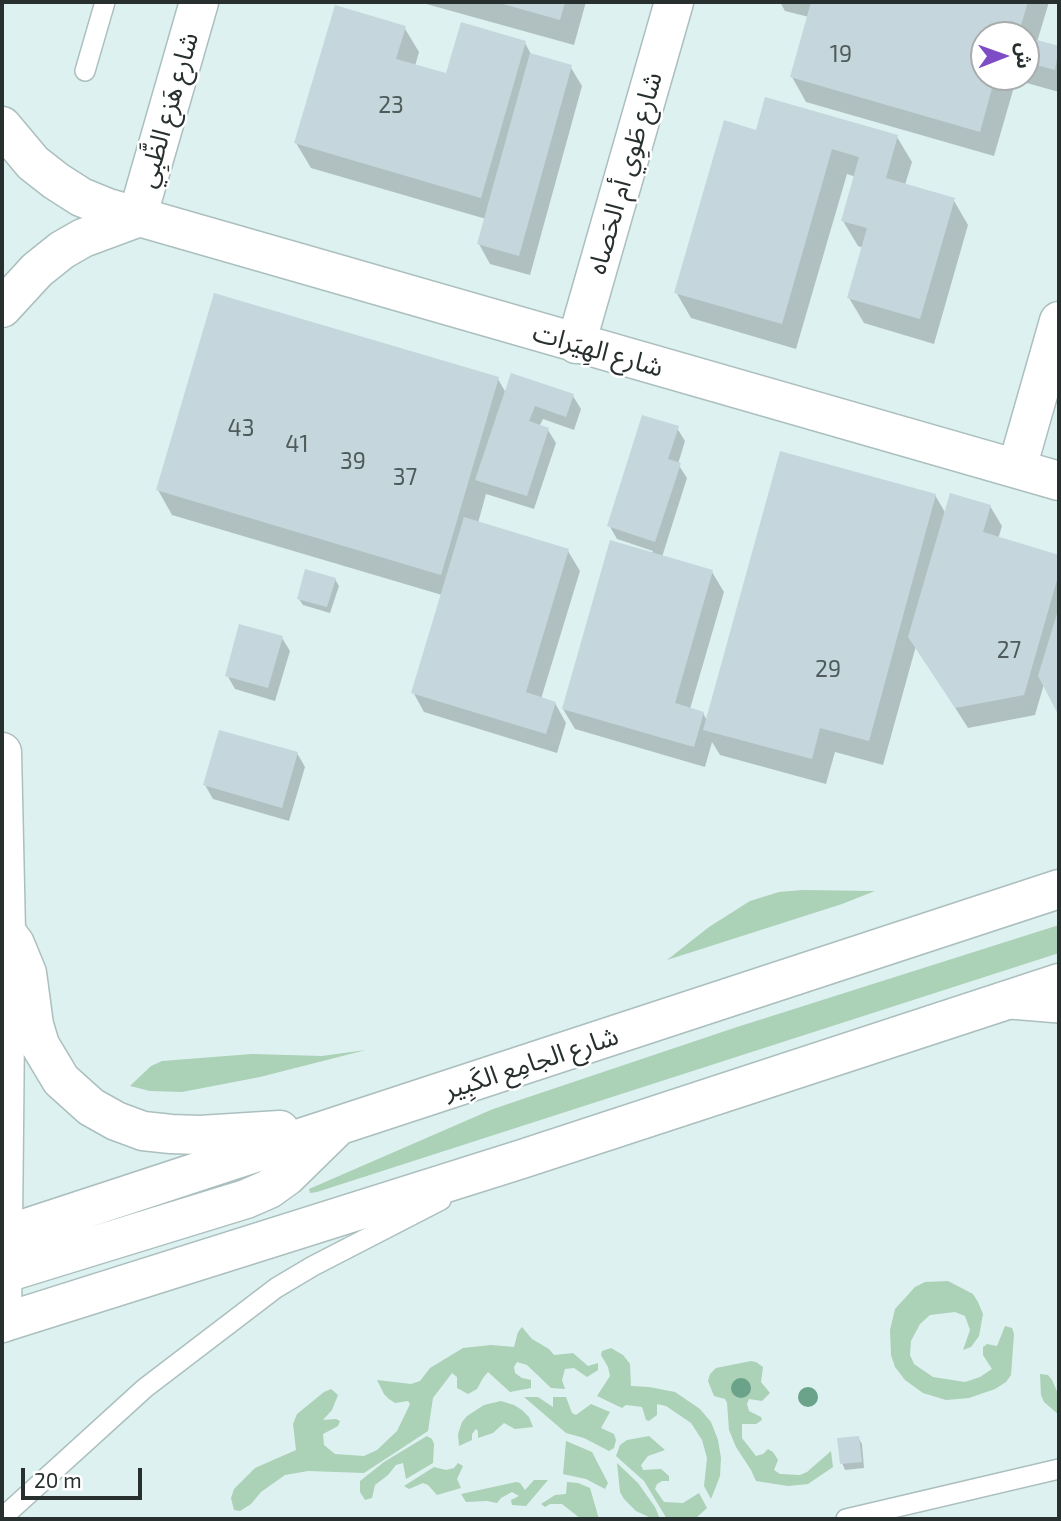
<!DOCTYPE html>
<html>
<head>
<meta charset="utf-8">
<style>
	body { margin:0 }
	#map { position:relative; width:1061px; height:1521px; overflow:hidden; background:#ddf1f1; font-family:"Exo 2","Noto Sans Arabic",sans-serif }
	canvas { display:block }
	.frame { position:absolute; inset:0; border:4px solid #28302f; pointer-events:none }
	.north { position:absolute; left:970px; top:21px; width:70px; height:70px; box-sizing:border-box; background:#fff; border:2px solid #a9acac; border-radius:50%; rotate:89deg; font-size:19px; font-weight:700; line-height:28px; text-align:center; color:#28302f }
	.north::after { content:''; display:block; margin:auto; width:24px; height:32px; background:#7e4cc4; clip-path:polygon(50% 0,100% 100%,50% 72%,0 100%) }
	.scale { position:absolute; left:21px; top:1468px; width:121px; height:32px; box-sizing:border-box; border:4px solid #28302f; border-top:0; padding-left:9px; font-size:21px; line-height:24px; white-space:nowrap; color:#28302f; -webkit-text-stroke:5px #fff; paint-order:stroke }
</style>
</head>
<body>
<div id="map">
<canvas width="1061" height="1521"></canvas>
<div class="frame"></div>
<div class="north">ش</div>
<div class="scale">20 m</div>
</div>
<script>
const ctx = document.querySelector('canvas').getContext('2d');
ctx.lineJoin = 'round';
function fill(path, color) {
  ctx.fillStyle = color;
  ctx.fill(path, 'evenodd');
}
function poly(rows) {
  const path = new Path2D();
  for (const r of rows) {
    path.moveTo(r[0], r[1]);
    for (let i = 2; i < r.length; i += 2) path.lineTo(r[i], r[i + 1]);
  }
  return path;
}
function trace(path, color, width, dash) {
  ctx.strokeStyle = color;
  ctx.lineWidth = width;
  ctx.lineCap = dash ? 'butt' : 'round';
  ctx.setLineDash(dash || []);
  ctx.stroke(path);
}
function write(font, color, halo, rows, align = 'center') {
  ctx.font = font + ' "Exo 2","Noto Sans Arabic",sans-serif';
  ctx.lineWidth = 5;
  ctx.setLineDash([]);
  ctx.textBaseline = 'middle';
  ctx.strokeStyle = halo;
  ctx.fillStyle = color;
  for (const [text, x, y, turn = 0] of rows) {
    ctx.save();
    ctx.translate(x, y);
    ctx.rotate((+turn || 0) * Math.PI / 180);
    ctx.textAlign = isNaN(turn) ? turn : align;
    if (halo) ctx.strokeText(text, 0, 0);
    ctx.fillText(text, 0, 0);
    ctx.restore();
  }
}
fill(poly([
	[803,890,875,891,842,904,667,960,709,927,750,901,779,892],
	[1059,925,1059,953,317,1192,310,1193,309,1189,493,1109,734,1028],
	[366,1050,260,1077,182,1092,150,1091,130,1086,151,1066,162,1061,252,1054,322,1056],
	[948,1281,973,1294,978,1302,983,1314,979,1336,971,1347,963,1350,970,1330,965,1316,955,1312,930,1315,920,1324,911,1341,910,1355,914,1364,933,1377,965,1382,980,1377,992,1369,983,1355,983,1347,987,1344,997,1346,1005,1326,1012,1328,1014,1334,1011,1375,1006,1382,995,1389,969,1398,946,1400,923,1393,905,1380,895,1367,891,1355,890,1330,895,1309,915,1287,925,1282],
	[522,1327,532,1339,549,1349,554,1355,573,1353,588,1366,598,1363,598,1370,587,1377,574,1368,565,1369,562,1380,565,1389,551,1388,527,1365,517,1362,514,1367,515,1373,522,1378,531,1380,531,1388,510,1392,488,1372,483,1378,477,1389,468,1394,457,1388,457,1377,452,1373,433,1398,428,1431,364,1473,308,1471,285,1475,261,1492,251,1504,240,1511,234,1510,231,1498,234,1489,255,1468,296,1450,293,1424,297,1414,324,1392,331,1389,338,1395,332,1410,323,1420,336,1419,340,1421,338,1426,323,1434,324,1445,335,1454,364,1456,377,1450,397,1431,410,1404,408,1401,395,1403,389,1399,384,1394,377,1380,411,1384,420,1381,430,1368,463,1348,491,1345,514,1347,518,1332],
	[611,1348,623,1355,630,1364,631,1386,649,1387,675,1392,700,1409,711,1422,718,1440,721,1458,720,1476,711,1499,704,1486,707,1458,702,1440,691,1423,666,1406,657,1404,657,1415,649,1421,646,1420,642,1407,626,1405,622,1408,597,1396,610,1376,608,1367,601,1355,602,1351],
	[751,1361,756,1362,763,1367,761,1382,770,1393,762,1401,749,1399,747,1404,749,1411,761,1417,762,1420,756,1424,742,1424,742,1438,756,1456,763,1454,768,1449,773,1452,778,1460,774,1470,780,1474,800,1475,807,1472,831,1451,833,1467,808,1484,788,1486,756,1481,751,1470,736,1447,729,1430,727,1403,725,1399,714,1396,708,1381,710,1374,716,1368],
	[1040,1374,1048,1375,1052,1380,1059,1396,1059,1415,1044,1402,1041,1395],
	[524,1397,538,1397,553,1407,553,1397,566,1397,572,1413,576,1415,591,1404,610,1412,601,1428,614,1434,616,1440,614,1448,609,1451,584,1438,566,1433],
	[501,1401,514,1405,522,1410,529,1417,533,1427,515,1429,504,1423,493,1433,478,1438,478,1431,476,1429,472,1434,472,1440,459,1446,458,1434,462,1422,467,1416,484,1405],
	[427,1436,432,1439,434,1444,433,1463,406,1479,403,1463,396,1465,388,1475,375,1485,372,1498,365,1500,360,1492,360,1481,384,1462],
	[649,1436,665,1450,648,1456,641,1465,643,1470,661,1469,669,1476,669,1481,662,1481,657,1484,655,1489,664,1502,683,1503,699,1493,707,1508,696,1518,667,1519,644,1481,616,1456,620,1445,627,1440],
	[566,1441,592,1452,608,1483,605,1489,586,1479,563,1474],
	[458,1463,463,1466,457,1479,461,1488,437,1495,428,1485,423,1483,409,1489,404,1486,434,1467,446,1470,454,1468],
	[617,1463,638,1483,655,1507,660,1519,653,1519,636,1511,624,1499,620,1492],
	[534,1480,548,1480,526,1506,512,1505,511,1500,519,1496,512,1492,501,1498,497,1503,487,1501,466,1502,461,1494,516,1482,520,1483,525,1490],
	[567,1482,578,1483,590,1488,599,1519,581,1519,562,1504,550,1504,545,1507,541,1504,555,1495,566,1494]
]), '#abd1b6');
fill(poly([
	[419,2,586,2,574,45],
	[780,2,1049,2,1037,42,1059,48,1059,92,1016,80,994,156,806,102,792,77,809,17,785,11],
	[984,35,1026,35,1026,77,984,77],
	[404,27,419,52,415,66,447,75,525,43,532,56,570,66,582,86,530,275,490,264,479,244,486,219,311,168,296,143],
	[757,132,897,137,912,162,905,185,953,199,968,225,934,344,864,323,849,298,863,248,858,246,843,221,856,177,847,174,796,349,691,318,676,292],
	[498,379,506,393,573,396,581,409,574,430,543,419,539,427,548,430,556,443,534,509,486,494,478,523,568,551,580,571,541,699,555,703,566,723,557,753,424,712,413,692,442,595,172,515,158,490],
	[677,428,685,441,678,464,687,478,662,557,712,572,724,592,690,709,703,713,707,721,935,495,946,514,990,506,1002,526,998,539,1059,556,1059,713,1044,684,1035,715,968,728,916,646,883,765,835,752,826,784,720,755,712,742,705,767,575,729,563,709,653,551,617,539,609,525],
	[335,579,339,586,330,613,303,605,299,599],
	[282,638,290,651,275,701,235,689,227,675],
	[297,753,305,767,289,821,213,799,205,785],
	[858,1437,862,1444,864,1468,845,1470,842,1463]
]), '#0003');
fill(poly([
	[496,2,565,2,560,20],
	[811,2,1028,2,1018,35,984,35,984,77,995,77,980,132,790,77],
	[335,5,406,26,396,59,446,73,461,22,526,41,481,198,294,143],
	[1026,37,1059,46,1055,70,1026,62],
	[530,53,572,65,519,256,477,244],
	[765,97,898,135,886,178,955,198,920,319,847,298,867,228,841,221,859,157,832,149,782,324,674,293,724,120,756,130],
	[214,293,499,377,441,575,156,490],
	[511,373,574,394,566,417,535,406,529,421,549,428,527,496,475,480],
	[642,415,679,426,668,459,681,463,655,542,607,526],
	[780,451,936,494,869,741,820,728,812,759,703,730],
	[950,493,991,505,983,532,1059,555,1059,573,1024,695,955,708,908,637],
	[464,517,569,549,526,692,556,702,546,734,411,693],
	[610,540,713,570,675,703,704,712,694,747,562,709],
	[305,569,336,578,327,607,297,599],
	[1059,607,1059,716,1038,676],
	[239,624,283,636,268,688,225,676],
	[219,730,298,752,282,808,203,785],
	[859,1436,862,1462,840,1464,837,1438]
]), '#c5d7dc');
const service = poly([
	[85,71,105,2],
	[1010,1009,1059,1013],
	[2,1518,145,1388,276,1288,313,1266,441,1200],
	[846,1519,1059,1469]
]);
const minor = poly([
	[2,126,33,163,56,181,81,197,108,208,1059,481],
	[137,218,199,2],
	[2,308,37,270,62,250,83,238,137,218],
	[576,344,674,2],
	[1017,468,1059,321]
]);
const tertiary = poly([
	[2,752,6,932,2,1323]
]);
const secondary = poly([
	[6,932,15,944,27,973,34,1025,40,1045,61,1080,91,1107,116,1121,143,1131,171,1134,200,1135,280,1130],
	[2,1236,1059,889],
	[2,1274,246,1199,269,1189,287,1176,334,1130],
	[2,1323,522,1159,1059,983]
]);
trace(service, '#acbfbf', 22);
trace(minor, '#acbfbf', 41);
trace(tertiary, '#acbfbf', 41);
trace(secondary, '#acbfbf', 41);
trace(service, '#fff', 19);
trace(minor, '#fff', 38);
trace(tertiary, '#fff', 38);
trace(secondary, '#fff', 38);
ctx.fillStyle = '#6ba28a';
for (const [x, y] of [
	[741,1388],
	[808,1397]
]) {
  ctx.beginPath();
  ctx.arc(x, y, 10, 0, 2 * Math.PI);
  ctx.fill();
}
write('23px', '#4f5a5a', null, [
	["19",841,54],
	["23",391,105],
	["43",241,428],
	["41",297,444],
	["39",353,461],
	["37",405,477],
	["27",1009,650],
	["29",828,669]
]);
write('26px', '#28302f', '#fff', [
	["شارع هَزع الظَّبِي",168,110,-74],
	["شارع طَوِي أم الحَصاه",625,173,-74],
	["شارع الهِيَرات",598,350,16],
	["شارع الجامِع الكَبِير",531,1063,-18]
]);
</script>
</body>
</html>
